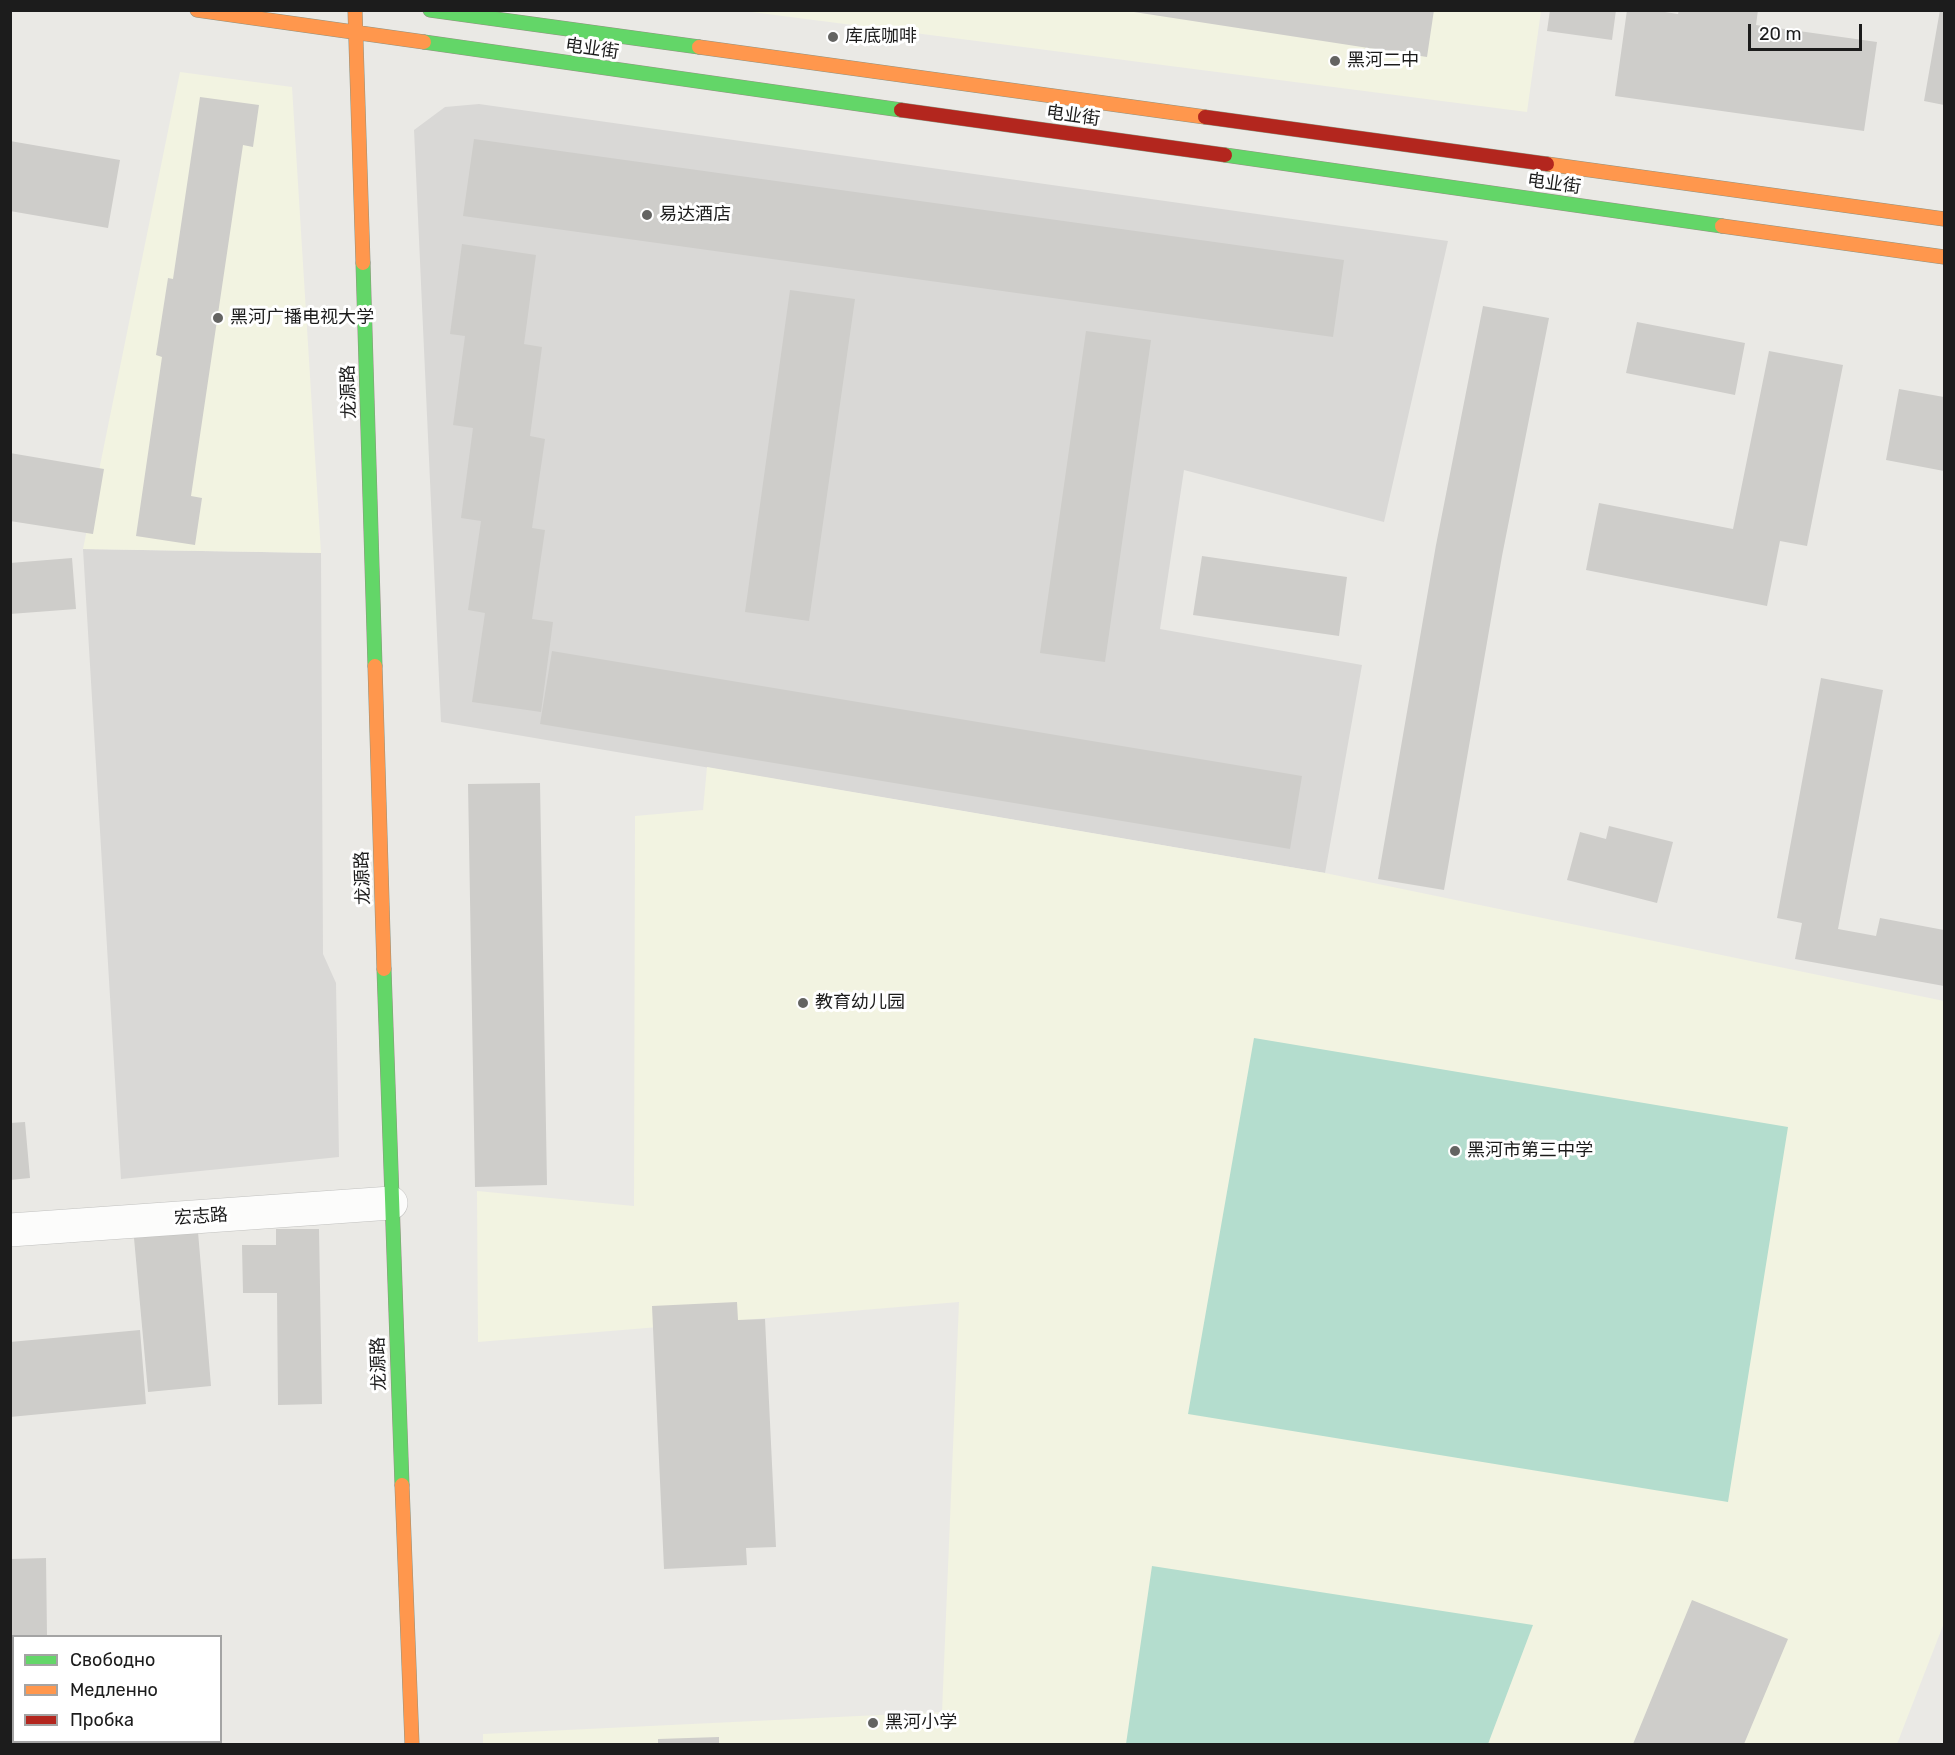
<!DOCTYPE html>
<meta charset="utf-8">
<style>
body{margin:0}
#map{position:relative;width:1955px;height:1755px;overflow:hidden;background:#eae9e5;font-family:Rubik,sans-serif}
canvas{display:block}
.frame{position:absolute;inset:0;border:12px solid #1c1c1c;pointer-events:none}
.legend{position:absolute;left:12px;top:1635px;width:210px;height:108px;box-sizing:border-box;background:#fff;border:2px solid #a4a4a4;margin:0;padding:8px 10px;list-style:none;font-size:18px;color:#1c1c1c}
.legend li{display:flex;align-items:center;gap:12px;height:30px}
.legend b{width:30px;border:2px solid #a4a4a4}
.scale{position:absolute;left:1748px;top:24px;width:114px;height:27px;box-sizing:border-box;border:3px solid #1c1c1c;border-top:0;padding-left:8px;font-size:18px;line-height:21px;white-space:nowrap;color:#1c1c1c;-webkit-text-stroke:4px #fff;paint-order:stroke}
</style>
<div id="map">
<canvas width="1955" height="1755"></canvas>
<div class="frame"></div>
<ul class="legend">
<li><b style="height:8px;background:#63d668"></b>Свободно</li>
<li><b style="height:8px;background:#ff974d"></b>Медленно</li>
<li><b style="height:8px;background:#b3261e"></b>Пробка</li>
</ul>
<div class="scale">20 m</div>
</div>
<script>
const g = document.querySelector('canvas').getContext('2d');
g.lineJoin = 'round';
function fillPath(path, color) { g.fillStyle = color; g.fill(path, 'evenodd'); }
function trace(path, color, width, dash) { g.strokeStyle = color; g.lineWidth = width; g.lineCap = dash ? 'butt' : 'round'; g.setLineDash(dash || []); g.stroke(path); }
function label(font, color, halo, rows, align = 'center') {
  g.font = font + ' Rubik,"Noto Sans SC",sans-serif'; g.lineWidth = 6; g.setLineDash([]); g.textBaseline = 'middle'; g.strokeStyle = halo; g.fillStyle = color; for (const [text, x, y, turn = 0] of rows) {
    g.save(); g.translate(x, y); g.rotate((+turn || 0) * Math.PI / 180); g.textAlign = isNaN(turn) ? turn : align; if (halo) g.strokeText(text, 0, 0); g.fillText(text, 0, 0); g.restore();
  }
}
const residential = new Path2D(`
 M 479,104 L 1448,241 L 1384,522 L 1184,470 L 1160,629 L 1362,665 L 1325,873 L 441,722 L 414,130 L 445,107 Z
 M 83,549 L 321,553 L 323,954 L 336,983 L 339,1157 L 121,1179 Z`);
const education = new Path2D(`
 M 744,11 L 1541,11 L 1527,112 Z
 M 180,72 L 292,87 L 321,553 L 83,549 Z
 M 707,767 L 1325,873 L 1944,1001 L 1944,1623 L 1897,1744 L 483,1744 L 483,1734 L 942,1712 L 959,1302 L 478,1342 L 477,1191 L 634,1206 L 635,816 L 703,810 Z`);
const pitch = new Path2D(`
 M 1254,1038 L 1788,1127 L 1728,1502 L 1188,1414 Z
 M 1152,1566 L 1533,1625 L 1488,1744 L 1126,1744 Z`);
const building = new Path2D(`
 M 1121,10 L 1434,10 L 1427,57 Z
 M 1550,10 L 1616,10 L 1612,40 L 1547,31 Z
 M 1627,10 L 1652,10 L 1678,14 L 1679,10 L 1758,10 L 1756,25 L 1877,42 L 1864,131 L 1615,96 Z
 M 1940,10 L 1944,10 L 1944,105 L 1924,101 Z
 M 200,97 L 259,105 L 253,147 L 243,145 L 191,496 L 202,498 L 195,545 L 136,536 L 162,357 L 156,355 L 168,278 L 173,279 Z
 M 474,139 L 1344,260 L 1333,337 L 463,216 Z
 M 10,141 L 120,160 L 108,228 L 10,211 Z
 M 462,244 L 536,255 L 524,344 L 542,347 L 530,436 L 545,439 L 532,528 L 545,530 L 532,619 L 553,622 L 541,712 L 472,702 L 485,613 L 468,610 L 481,521 L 461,518 L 473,428 L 453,425 L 465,336 L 450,334 Z
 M 790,290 L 855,299 L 809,621 L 745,612 Z
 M 1483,306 L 1549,318 L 1502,556 L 1444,890 L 1378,879 L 1436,545 Z
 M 1637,322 L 1745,343 L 1735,395 L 1626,373 Z
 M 1086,331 L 1151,340 L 1105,662 L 1040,653 Z
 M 1769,351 L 1843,365 L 1807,546 L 1780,541 L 1767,606 L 1586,570 L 1599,503 L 1733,529 Z
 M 1899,389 L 1944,397 L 1944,471 L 1886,460 Z
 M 10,453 L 104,469 L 93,534 L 10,521 Z
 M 1202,556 L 1347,577 L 1339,636 L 1193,615 Z
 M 72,558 L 76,609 L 10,614 L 10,563 Z
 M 552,651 L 1302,776 L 1290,849 L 540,724 Z
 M 1821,678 L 1883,690 L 1838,929 L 1876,936 L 1880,918 L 1944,930 L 1944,986 L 1795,959 L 1802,923 L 1777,918 Z
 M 540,783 L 547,1185 L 475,1187 L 468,784 Z
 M 1609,826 L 1673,842 L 1657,903 L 1567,880 L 1580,832 L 1606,839 Z
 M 25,1122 L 30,1178 L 10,1180 L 10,1123 Z
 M 276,1229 L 319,1229 L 322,1404 L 278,1405 L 277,1293 L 243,1293 L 242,1245 L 276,1245 Z
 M 198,1232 L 211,1386 L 148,1392 L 134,1238 Z
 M 737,1302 L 738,1320 L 765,1319 L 776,1547 L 746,1548 L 747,1565 L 664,1569 L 652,1306 Z
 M 140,1330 L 146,1404 L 10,1417 L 10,1342 Z
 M 46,1558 L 47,1636 L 14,1636 L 14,1742 L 57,1742 L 57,1744 L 10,1744 L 10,1559 Z
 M 1692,1600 L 1788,1639 L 1744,1744 L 1633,1744 Z
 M 719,1737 L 719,1744 L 658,1744 L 658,1739 Z`);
const street = new Path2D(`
 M 10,1230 L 391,1203`);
const fast = new Path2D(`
 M 430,10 L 699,47
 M 424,42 L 901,110
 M 1225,155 L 1722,226
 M 363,263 L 375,666
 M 384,969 L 402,1485`);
const slow = new Path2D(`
 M 197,10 L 424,42
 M 355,10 L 363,263
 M 699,47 L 1205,117
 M 1547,164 L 1944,219
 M 1722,226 L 1944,257
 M 375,666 L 384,969
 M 402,1485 L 412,1744`);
const jam = new Path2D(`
 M 901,110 L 1225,155
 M 1205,117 L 1547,164`);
const markers = [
 [833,37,6,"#646462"],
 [1335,61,6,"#646462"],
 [647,215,6,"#646462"],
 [218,318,6,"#646462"],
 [803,1003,6,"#646462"],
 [1455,1151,6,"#646462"],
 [873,1723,6,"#646462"]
];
const poiNames = [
 ["库底咖啡",845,37],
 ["黑河二中",1347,61],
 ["易达酒店",659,215],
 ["黑河广播电视大学",230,318],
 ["教育幼儿园",815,1003],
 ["黑河市第三中学",1467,1151],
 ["黑河小学",885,1723]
];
const streetNames = [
 ["电业街",592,49,8],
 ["电业街",1073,116,8],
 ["电业街",1554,184,8],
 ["龙源路",349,392,-92],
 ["龙源路",363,878,-92],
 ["宏志路",201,1217,-4],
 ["龙源路",379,1364,-92]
];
fillPath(residential, '#d9d8d6');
fillPath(education, '#f2f3e1');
fillPath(pitch, '#b4ddce');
fillPath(building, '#cecdca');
trace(street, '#c1c1bf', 34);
trace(fast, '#8f927f', 15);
trace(slow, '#8f927f', 15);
trace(jam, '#8f927f', 15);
trace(street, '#fcfcfb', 33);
trace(fast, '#63d668', 14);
trace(slow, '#ff974d', 14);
trace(jam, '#b3261e', 14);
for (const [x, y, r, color] of markers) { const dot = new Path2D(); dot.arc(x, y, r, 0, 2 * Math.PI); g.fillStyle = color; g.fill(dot); trace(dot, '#fff', 2); }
label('18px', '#1c1c1c', '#fff', poiNames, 'left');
label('18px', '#1c1c1c', '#fff', streetNames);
</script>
